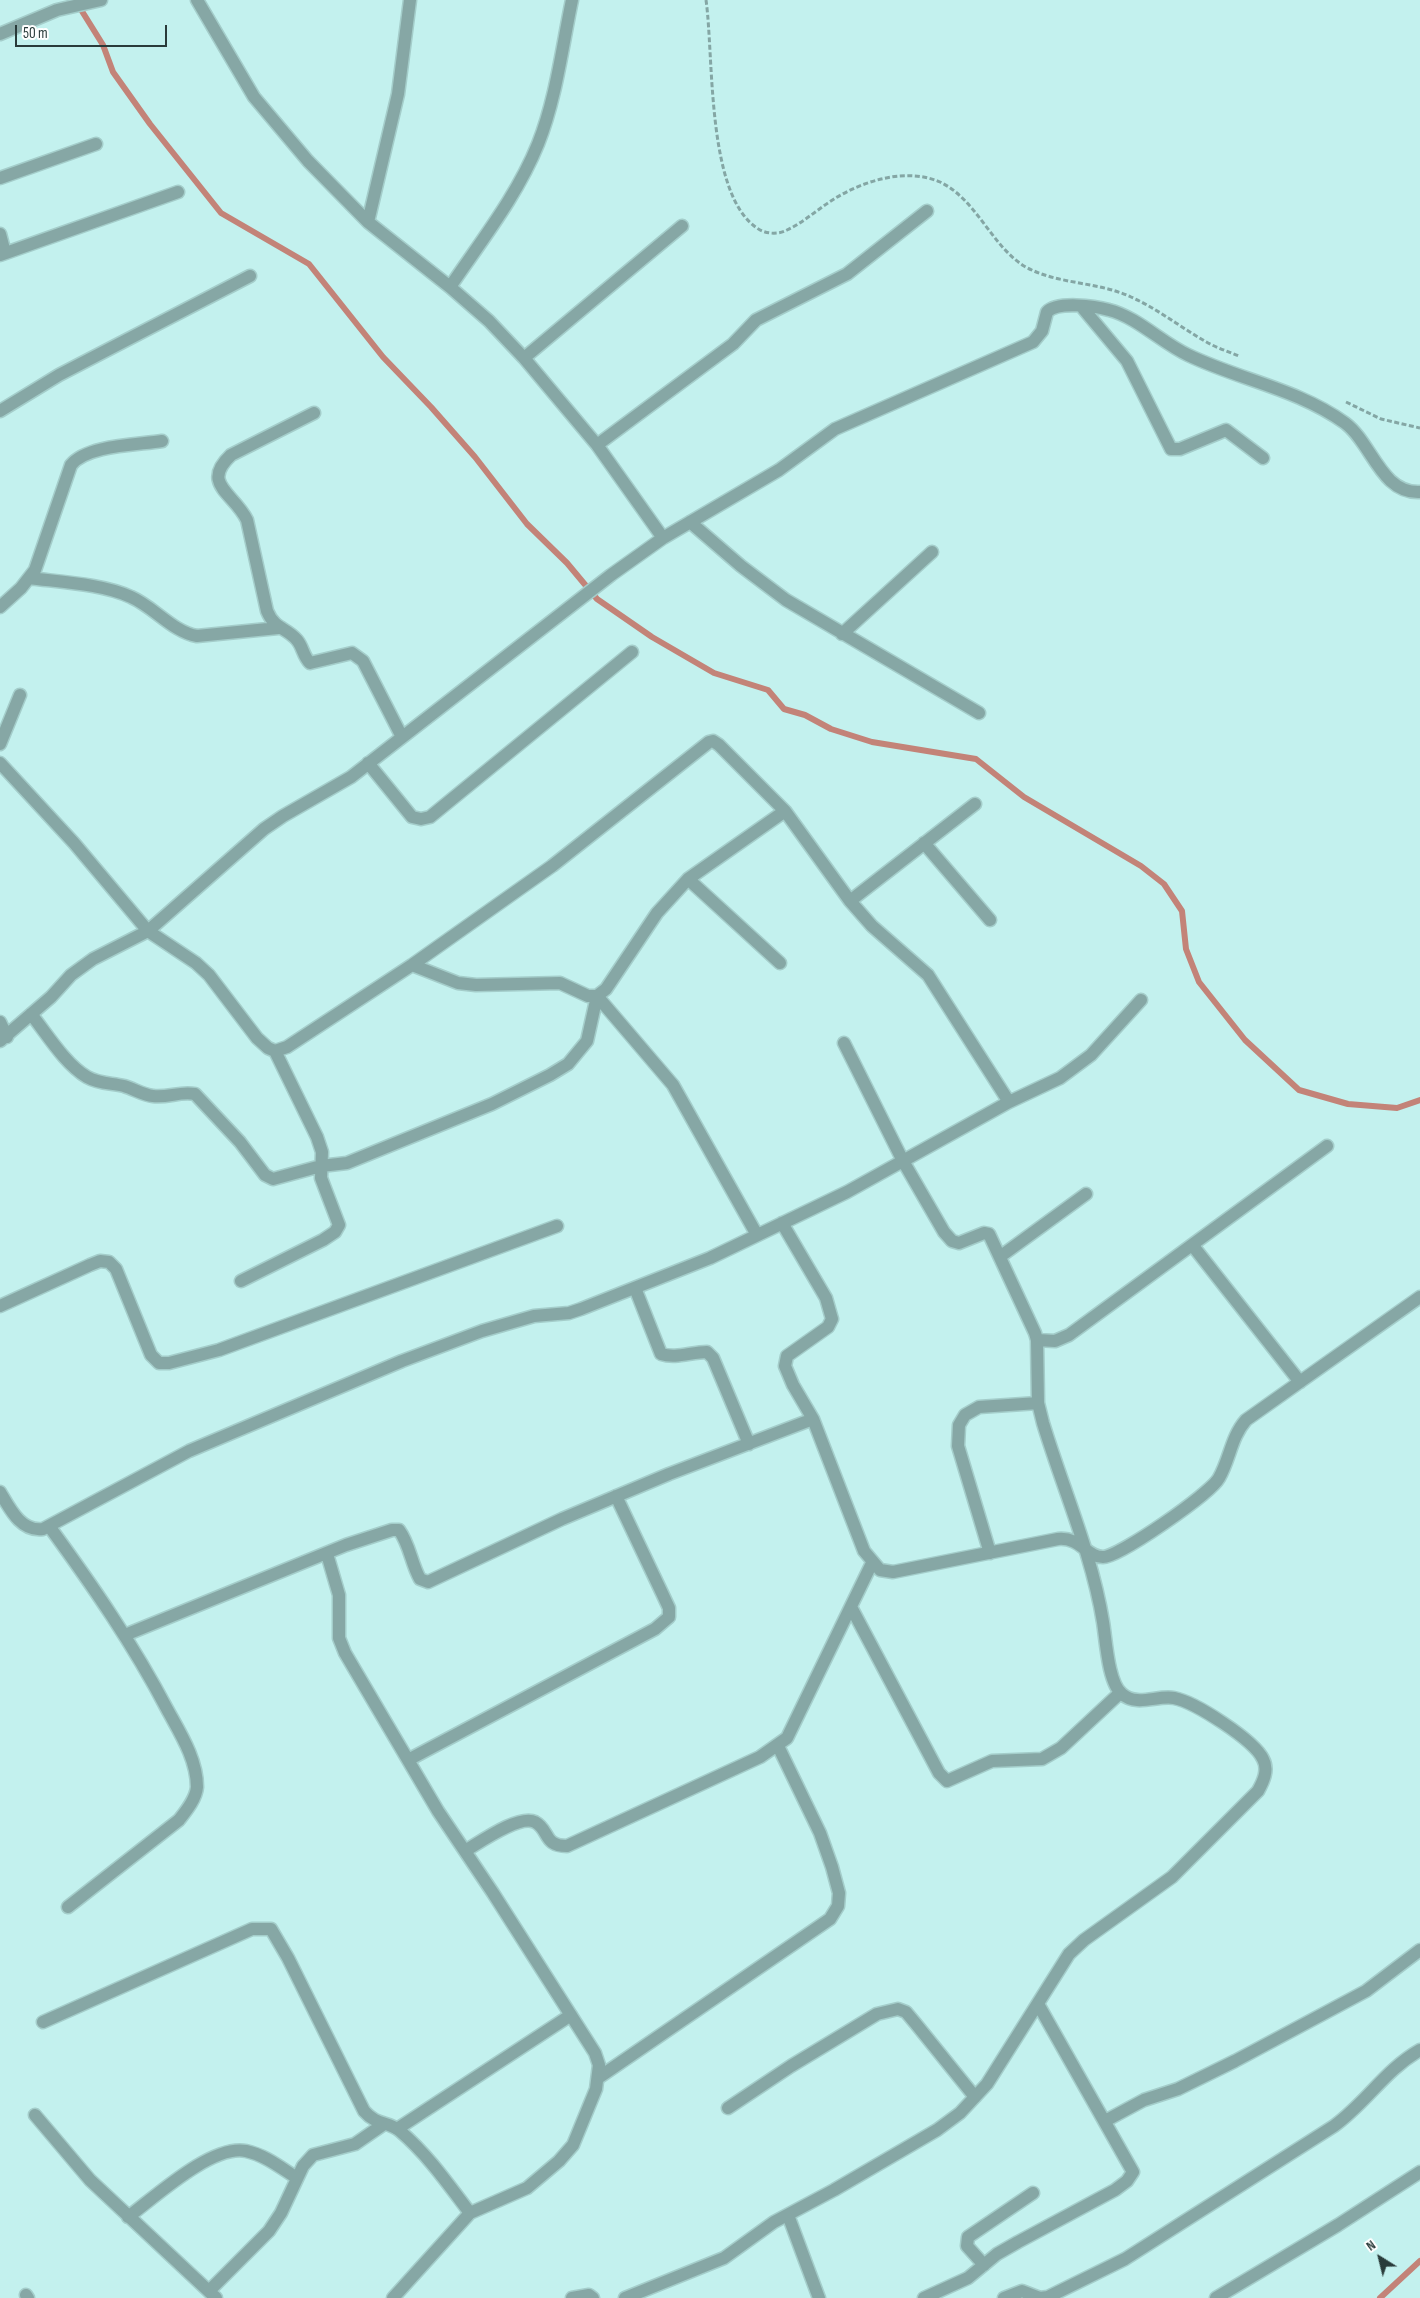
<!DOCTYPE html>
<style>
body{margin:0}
#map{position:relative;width:1420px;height:2298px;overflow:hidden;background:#c3f1ee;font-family:"Sofia Sans Condensed",sans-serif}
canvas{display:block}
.north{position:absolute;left:1355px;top:2233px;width:50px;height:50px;-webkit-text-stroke:4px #fff;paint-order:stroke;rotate:324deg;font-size:14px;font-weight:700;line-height:20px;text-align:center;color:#293b3a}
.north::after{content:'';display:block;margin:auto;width:18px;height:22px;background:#293b3a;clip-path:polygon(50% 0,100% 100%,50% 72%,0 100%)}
.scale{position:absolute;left:15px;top:25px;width:152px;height:22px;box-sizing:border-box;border:2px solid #293b3a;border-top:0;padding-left:6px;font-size:15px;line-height:18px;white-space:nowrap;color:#293b3a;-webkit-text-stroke:4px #fff;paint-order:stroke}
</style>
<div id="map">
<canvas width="1420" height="2298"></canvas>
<div class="north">N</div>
<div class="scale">50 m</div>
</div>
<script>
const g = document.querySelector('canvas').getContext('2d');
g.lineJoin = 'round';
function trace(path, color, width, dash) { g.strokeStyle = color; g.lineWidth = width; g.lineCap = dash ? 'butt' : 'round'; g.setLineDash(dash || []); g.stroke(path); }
const stream = new Path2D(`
 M 72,0 L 80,8 L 103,45 L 113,72 L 150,124 L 221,213 L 309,264 L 383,357 L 431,407 L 475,457 L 527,524 L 567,563 L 597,599 L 652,637 L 714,673 L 768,690 L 784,709 L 805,715 L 831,729 L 872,742 L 976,759 L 1024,797 L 1141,866 L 1164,884 L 1182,911 L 1186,949 L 1199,982 L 1245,1040 L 1299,1090 L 1348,1104 L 1397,1108 L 1420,1100
 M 1380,2298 L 1420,2261`);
const path = new Path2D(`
 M 706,0 C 714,56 706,194 757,228 C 765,234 778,235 787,230 C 804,222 818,209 834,199 C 863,181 906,167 940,182 C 976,199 991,245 1024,266 C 1057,285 1097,281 1131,297 C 1156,308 1179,326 1203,340 C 1214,347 1227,351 1239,356
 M 1346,402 L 1381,419 L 1420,428`);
const minor = new Path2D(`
 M 197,0 L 254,97 L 308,161 L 368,222 L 450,287 L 489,321 L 524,358 L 597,445 L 663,538
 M 0,34 L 57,10 L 101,0
 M 0,178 L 96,144
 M 368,222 L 398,94 L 410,0
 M 0,234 L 5,253
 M 0,255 L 178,192
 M 450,287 C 481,241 517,196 538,144 C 556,99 562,48 572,0
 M 1081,306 L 1127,361 L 1171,449 L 1180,449 L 1226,430 L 1263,458
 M 524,358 L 682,226
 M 0,411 L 59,375 L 250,276
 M 314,413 L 231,455 C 200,484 234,493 247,520 L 267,611 C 275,630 286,627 297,640 C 303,647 303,656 310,663 L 352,653 L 363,661 L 402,737
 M 597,445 L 733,344 L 756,320 L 847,274 L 927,211
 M 690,522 L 741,566 L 786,600 L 979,713
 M 29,578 C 60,582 103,584 131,597 C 154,607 173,632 197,636 L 278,628
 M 0,607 L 21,588 L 35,570 L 71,465 C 87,445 137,445 162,441
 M 842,634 L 932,552
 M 0,744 L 20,695
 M 0,763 L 74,843 L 148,931 L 196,963 L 209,975 L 257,1038 L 268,1048 L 275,1051 L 287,1047 L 412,965 L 552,866 L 709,742 L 713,741 L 719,745 L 785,811
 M 368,763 L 412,817 L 421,819 L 430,817 L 632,652
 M 924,843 L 990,920
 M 688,879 L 780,963
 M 850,901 L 975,804
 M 412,965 L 458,983 L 476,985 L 560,983 L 588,996 L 597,996 L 606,989 L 657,913 L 688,879 L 785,811 L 850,901 L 872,926 L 928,975 L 1009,1102
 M 597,996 L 673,1085 L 757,1235
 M 31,1014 C 47,1034 65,1064 87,1077 C 99,1084 112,1083 124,1086 C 134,1089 143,1095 153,1096 C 168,1098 180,1091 195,1094 L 240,1142 L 265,1175 L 273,1179 L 321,1166 L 347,1163 L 492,1104 L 550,1075 L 568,1064 L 587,1041 L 597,996
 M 0,1022 L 7,1037
 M 0,1041 L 51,997 L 71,975 L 93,959 L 148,931 L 264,829 L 283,816 L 351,777 L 611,575 L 663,538 L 779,470 L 835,429 L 1033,342 L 1042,331 L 1047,312 C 1057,301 1095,306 1109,310 C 1137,317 1162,343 1188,355 C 1240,380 1298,389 1345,423 C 1372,443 1381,494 1420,492
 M 782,1223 L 826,1298 L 832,1319 L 828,1327 L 787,1356 L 785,1366 L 793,1385 L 813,1419 L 864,1551 L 880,1570 L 893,1572 L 1058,1539 C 1081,1537 1086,1557 1103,1557 C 1119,1557 1210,1494 1219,1478 C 1230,1459 1231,1437 1246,1420 L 1420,1297
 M 1193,1246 L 1300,1382
 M 1001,1256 L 1086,1194
 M 241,1281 L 323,1240 L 335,1232 L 339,1225 L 321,1178 L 322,1152 L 317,1137 L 275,1051
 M 635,1288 L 661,1354 C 676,1359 691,1352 707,1352 L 713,1358 L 749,1444
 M 0,1306 L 90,1265 L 100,1261 L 109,1262 L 116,1269 L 151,1355 L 159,1363 L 169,1363 L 219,1350 L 557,1226
 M 1037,1340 L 1055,1341 L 1069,1335 L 1327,1146
 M 0,1492 C 10,1509 21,1532 43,1529 L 189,1451 L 402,1361 L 482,1331 L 534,1316 L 569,1313 L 581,1309 L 710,1258 L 847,1192 L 1009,1102 L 1060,1078 L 1091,1055 L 1141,1000
 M 49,1526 C 92,1585 133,1644 167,1709 C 180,1733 197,1759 197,1787 C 196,1799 186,1811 179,1820 L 68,1907
 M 990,1553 L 958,1446 L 959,1425 L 965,1415 L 979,1407 L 1038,1403
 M 327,1554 L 339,1595 L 339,1638 L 345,1653 L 438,1811 L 493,1893 L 595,2053 L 599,2065 L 596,2089 L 573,2145 L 559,2161 L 527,2188 L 470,2213 L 393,2298
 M 851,1607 L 939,1773 L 947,1781 L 992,1761 L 1042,1759 L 1061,1748 L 1120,1693
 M 125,1635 L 346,1545 L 392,1530 L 399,1530 C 410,1545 411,1563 420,1579 L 428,1582 L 562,1519 L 669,1474 L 813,1419
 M 408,1760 L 655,1629 L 669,1617 L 669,1608 L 662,1593 L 616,1496
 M 465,1851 C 479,1843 519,1814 535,1822 C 550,1830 543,1846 567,1846 L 760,1757 L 787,1738 L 872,1563
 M 43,2022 L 252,1929 L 271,1929 L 288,1958 L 364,2111 C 377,2126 388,2121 400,2131 C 428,2155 448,2184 470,2213
 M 598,2078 L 830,1919 L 838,1906 L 839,1893 L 832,1867 L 820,1833 L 778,1746
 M 728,2108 L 791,2066 L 877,2014 L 898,2009 L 906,2012 L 916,2024 L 975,2097
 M 35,2115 L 90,2180 L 216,2298
 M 1105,2121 L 1144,2100 L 1178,2089 L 1235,2061 L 1366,1991 L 1420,1950
 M 397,2129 L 571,2015
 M 788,2215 L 819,2298
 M 128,2217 C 155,2197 212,2144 246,2151 C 265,2155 281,2168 297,2178
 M 984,2265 L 967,2246 L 968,2237 L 1033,2193
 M 209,2291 L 269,2231 L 281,2213 L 303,2166 L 313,2155 L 355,2144 L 384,2124
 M 26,2295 L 28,2298
 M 572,2298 L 589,2295 L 593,2298
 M 625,2298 L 724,2258 L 774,2222 L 834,2190 L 937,2130 L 960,2113 L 987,2084 L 1069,1954 L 1084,1940 L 1172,1877 L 1258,1791 C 1263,1782 1269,1770 1263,1759 C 1254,1740 1195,1702 1174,1698 C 1157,1695 1137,1707 1122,1694 C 1108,1683 1106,1640 1103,1622 C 1092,1554 1063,1489 1043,1423 L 1038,1403 L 1037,1340 L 1035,1333 L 989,1234 L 984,1233 L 959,1243 L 952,1241 L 944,1232 L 903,1161 L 844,1043
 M 924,2298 L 968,2278 L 997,2254 L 1018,2242 L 1115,2190 L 1127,2181 L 1133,2172 L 1038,2004
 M 1004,2298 L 1022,2291 L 1040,2298 L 1048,2297 L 1125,2259 L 1334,2126 C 1367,2102 1385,2070 1420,2050
 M 1216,2298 L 1338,2225 L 1420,2172`);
trace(stream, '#c38378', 6);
trace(minor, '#a4cdca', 15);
trace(path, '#84a6a4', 3, [5, 2.5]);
trace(minor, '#86a7a5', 12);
</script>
